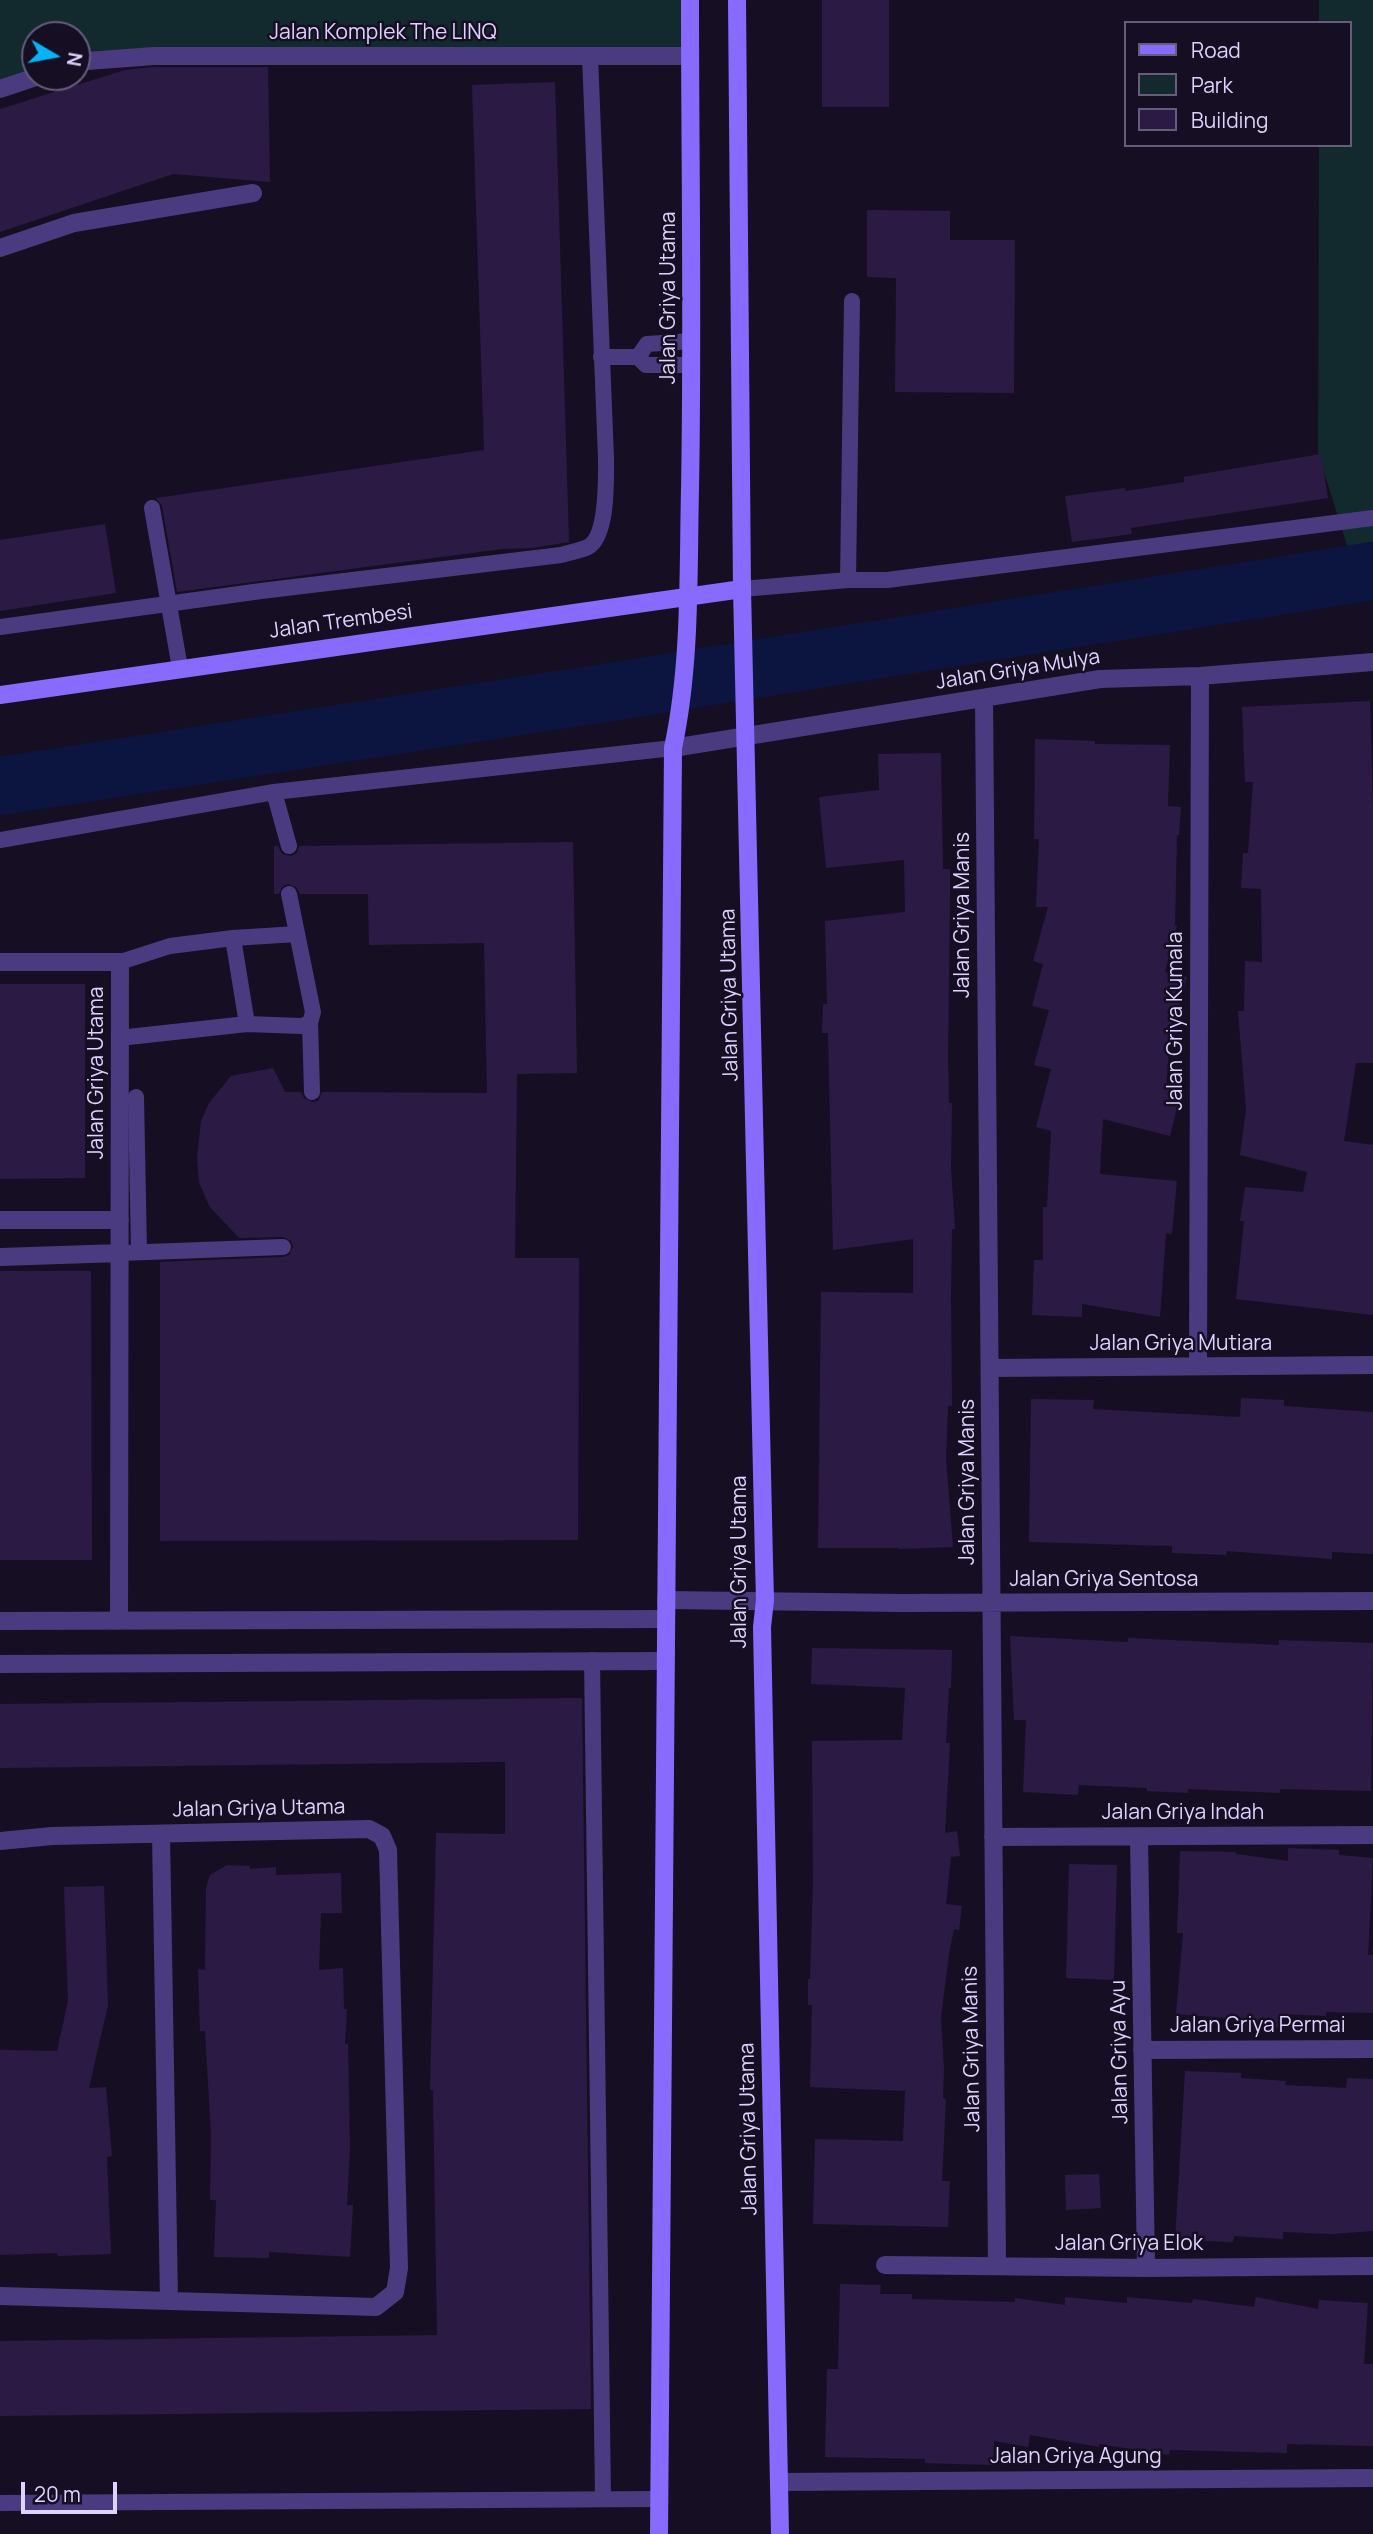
<!DOCTYPE html>
<style>
body{margin:0}
#map{position:relative;width:1373px;height:2534px;overflow:hidden;background:#160f23;font-family:Manrope,sans-serif}
canvas{display:block}
.legend{position:absolute;left:1124px;top:21px;width:228px;height:126px;box-sizing:border-box;background:#160f23;border:2px solid #665d7b;margin:0;padding:9px 12px;list-style:none;font-size:21px;color:#dfd2fe}
.legend li{display:flex;align-items:center;gap:14px;height:35px}
.legend b{width:35px;border:2px solid #665d7b}
.north{position:absolute;left:21px;top:21px;width:70px;height:70px;box-sizing:border-box;background:#160f23;border:2px solid #665d7b;border-radius:50%;rotate:100deg;font-size:19px;font-weight:700;line-height:28px;text-align:center;color:#dfd2fe}
.north::after{content:'';display:block;margin:auto;width:24px;height:32px;background:#05b4f7;clip-path:polygon(50% 0,100% 100%,50% 72%,0 100%)}
.scale{position:absolute;left:21px;top:2482px;width:96px;height:32px;box-sizing:border-box;border:4px solid #dfd2fe;border-top:0;padding-left:9px;font-size:21px;line-height:24px;white-space:nowrap;color:#dfd2fe;-webkit-text-stroke:5px #160f23;paint-order:stroke}
</style>
<div id="map">
<canvas width="1373" height="2534"></canvas>
<ul class="legend">
<li><b style="height:9px;background:#886bfc"></b>Road</li>
<li><b style="height:19px;background:#12292d"></b>Park</li>
<li><b style="height:19px;background:#2b1b44"></b>Building</li>
</ul>
<div class="north">N</div>
<div class="scale">20 m</div>
</div>
<script>
const g = document.querySelector('canvas').getContext('2d');
g.lineJoin = 'round';
function fillPath(path, color) { g.fillStyle = color; g.fill(path, 'evenodd'); }
function trace(path, color, width, dash) { g.strokeStyle = color; g.lineWidth = width; g.lineCap = dash ? 'butt' : 'round'; g.setLineDash(dash || []); g.stroke(path); }
function label(font, color, halo, rows, align = 'center') {
  g.font = font + ' Manrope,sans-serif'; g.lineWidth = 5; g.setLineDash([]); g.textBaseline = 'middle'; g.strokeStyle = halo; g.fillStyle = color; for (const [text, x, y, turn = 0] of rows) {
    g.save(); g.translate(x, y); g.rotate((+turn || 0) * Math.PI / 180); g.textAlign = isNaN(turn) ? turn : align; if (halo) g.strokeText(text, 0, 0); g.fillText(text, 0, 0); g.restore();
  }
}
const green = new Path2D(`
 M 0,0 L 690,0 L 690,56 L 77,64 L 77,35 L 35,35 L 35,77 L 0,89 Z
 M 1319,0 L 1373,0 L 1373,558 L 1352,561 L 1318,453 L 1319,145 L 1350,145 L 1350,23 L 1319,23 Z`);
const river = new Path2D(`
 M 0,786 L 604,693 L 1373,571`);
const building = new Path2D(`
 M 822,0 L 889,0 L 889,107 L 822,107 Z
 M 154,67 L 268,67 L 270,182 L 173,174 L 0,232 L 0,109 L 125,70 Z
 M 555,82 L 569,542 L 533,548 L 502,549 L 177,592 L 162,506 L 156,498 L 484,450 L 472,85 Z
 M 867,210 L 950,211 L 950,240 L 1015,240 L 1014,393 L 895,392 L 896,278 L 867,277 Z
 M 1321,454 L 1328,498 L 1131,528 L 1132,534 L 1072,542 L 1065,496 L 1125,488 L 1126,491 L 1184,482 L 1184,477 Z
 M 105,524 L 116,593 L 0,611 L 0,540 Z
 M 1370,701 L 1373,810 L 1373,1063 L 1356,1063 L 1344,1141 L 1373,1145 L 1373,1315 L 1236,1299 L 1244,1221 L 1240,1221 L 1245,1187 L 1303,1192 L 1307,1172 L 1240,1155 L 1246,1110 L 1238,1011 L 1244,1011 L 1245,961 L 1262,962 L 1261,889 L 1241,888 L 1243,853 L 1248,853 L 1253,782 L 1245,782 L 1242,707 Z
 M 1035,739 L 1095,741 L 1095,744 L 1170,745 L 1168,806 L 1181,807 L 1179,835 L 1177,835 L 1175,925 L 1177,926 L 1165,972 L 1187,977 L 1170,1039 L 1166,1088 L 1181,1092 L 1170,1136 L 1103,1119 L 1100,1174 L 1177,1181 L 1172,1234 L 1166,1233 L 1160,1317 L 1082,1304 L 1082,1317 L 1032,1315 L 1034,1260 L 1043,1260 L 1043,1207 L 1047,1207 L 1051,1131 L 1036,1127 L 1051,1069 L 1034,1065 L 1049,1010 L 1032,1006 L 1043,964 L 1033,961 L 1048,907 L 1036,907 L 1039,839 L 1034,839 Z
 M 941,753 L 943,869 L 950,869 L 950,896 L 948,1058 L 949,1103 L 952,1103 L 951,1168 L 955,1229 L 952,1229 L 951,1296 L 952,1406 L 948,1406 L 946,1458 L 953,1547 L 899,1549 L 899,1548 L 818,1548 L 821,1292 L 913,1293 L 913,1239 L 833,1250 L 828,1033 L 822,1033 L 823,1004 L 827,1004 L 825,921 L 905,912 L 904,860 L 826,868 L 819,797 L 879,790 L 878,754 Z
 M 573,842 L 577,1073 L 517,1074 L 515,1258 L 579,1258 L 578,1540 L 160,1541 L 160,1262 L 283,1257 L 289,1255 L 293,1247 L 291,1241 L 283,1237 L 239,1238 L 209,1206 L 199,1182 L 197,1157 L 201,1121 L 209,1103 L 231,1076 L 273,1068 L 285,1092 L 301,1092 L 304,1098 L 312,1102 L 318,1101 L 322,1092 L 487,1093 L 484,943 L 369,945 L 368,894 L 300,894 L 296,887 L 288,884 L 282,887 L 279,894 L 274,894 L 274,846 L 278,846 L 282,854 L 291,856 L 297,853 L 299,846 Z
 M 0,984 L 85,984 L 85,1178 L 0,1179 Z
 M 0,1271 L 91,1271 L 92,1560 L 0,1560 Z
 M 1241,1398 L 1284,1400 L 1284,1406 L 1373,1412 L 1373,1554 L 1332,1552 L 1332,1559 L 1227,1551 L 1226,1555 L 1172,1553 L 1172,1546 L 1029,1542 L 1031,1399 L 1094,1400 L 1093,1409 L 1240,1417 Z
 M 1010,1636 L 1128,1642 L 1128,1638 L 1279,1645 L 1279,1640 L 1373,1643 L 1371,1791 L 1280,1789 L 1280,1793 L 1188,1789 L 1188,1793 L 1147,1791 L 1147,1788 L 1079,1785 L 1078,1795 L 1023,1792 L 1026,1720 L 1014,1720 Z
 M 812,1648 L 952,1650 L 951,1688 L 949,1688 L 946,1743 L 950,1743 L 945,1833 L 957,1831 L 960,1856 L 951,1857 L 946,1904 L 962,1906 L 959,1930 L 954,1929 L 949,1954 L 941,2017 L 944,2070 L 943,2098 L 946,2099 L 942,2181 L 950,2181 L 948,2227 L 813,2224 L 815,2139 L 903,2141 L 905,2091 L 810,2087 L 812,2005 L 808,2005 L 808,1979 L 810,1979 L 813,1882 L 812,1741 L 902,1740 L 905,1688 L 811,1684 Z
 M 582,1698 L 591,2409 L 0,2416 L 0,2341 L 437,2335 L 433,2090 L 430,2090 L 436,1833 L 505,1834 L 505,1762 L 0,1768 L 0,1704 Z
 M 1288,1848 L 1339,1850 L 1339,1855 L 1373,1858 L 1368,1955 L 1373,1955 L 1373,2013 L 1326,2012 L 1326,2016 L 1283,2014 L 1282,2028 L 1238,2025 L 1238,2019 L 1176,2014 L 1183,1933 L 1177,1933 L 1180,1851 L 1236,1852 L 1236,1854 L 1288,1861 Z
 M 1069,1864 L 1117,1865 L 1114,1980 L 1066,1978 Z
 M 227,1865 L 250,1866 L 250,1869 L 276,1867 L 276,1875 L 341,1873 L 342,1913 L 321,1913 L 319,1970 L 343,1968 L 344,2009 L 347,2009 L 345,2044 L 348,2044 L 350,2149 L 347,2205 L 353,2205 L 350,2257 L 269,2252 L 269,2258 L 214,2257 L 216,2200 L 210,2200 L 211,2134 L 205,2031 L 200,2031 L 198,1969 L 205,1970 L 206,1888 L 210,1875 Z
 M 104,1886 L 108,2005 L 89,2088 L 106,2087 L 112,2156 L 107,2157 L 111,2254 L 58,2256 L 57,2253 L 0,2255 L 0,2050 L 57,2051 L 68,2001 L 64,1887 Z
 M 1185,2071 L 1241,2073 L 1241,2078 L 1286,2081 L 1285,2085 L 1346,2088 L 1347,2078 L 1373,2079 L 1373,2231 L 1330,2234 L 1283,2232 L 1283,2239 L 1234,2236 L 1233,2242 L 1175,2240 Z
 M 1099,2174 L 1101,2208 L 1066,2210 L 1065,2175 Z
 M 840,2284 L 881,2285 L 880,2294 L 912,2294 L 912,2299 L 1015,2302 L 1015,2298 L 1065,2305 L 1065,2297 L 1127,2303 L 1127,2297 L 1192,2303 L 1193,2299 L 1254,2307 L 1256,2297 L 1318,2309 L 1319,2300 L 1368,2303 L 1364,2364 L 1373,2364 L 1373,2446 L 1287,2444 L 1287,2453 L 1170,2450 L 1169,2455 L 1099,2444 L 1099,2447 L 1030,2435 L 1028,2447 L 994,2441 L 993,2465 L 925,2463 L 925,2459 L 825,2457 L 827,2369 L 838,2369 Z`);
const lane = new Path2D(`
 M 601,357 L 638,357 L 646,365 L 692,365
 M 638,357 L 647,344 L 692,341
 M 152,508 L 180,668
 M 848,580 L 852,301
 M 742,589 L 848,580 L 887,580 L 1373,518
 M 0,627 L 261,591 L 561,555 C 570,552 580,551 588,547 C 608,536 606,479 606,458 L 590,56
 M 274,792 L 289,846
 M 0,840 L 274,792 L 673,748
 M 233,938 L 247,1024
 M 120,962 L 170,946 L 233,938 L 297,934
 M 310,1023 L 312,1092
 M 119,1038 L 247,1024 L 301,1026 L 310,1023 L 313,1012 L 289,894
 M 136,1097 L 139,1252
 M 120,1253 L 283,1247
 M 592,1660 L 603,2498
 M 0,2503 L 659,2499`);
const street = new Path2D(`
 M 77,64 L 87,61 L 154,56 L 690,56
 M 0,89 L 36,77
 M 0,248 L 74,223 L 253,193
 M 984,698 L 997,2266
 M 673,748 L 1100,679 L 1200,676 L 1373,662
 M 0,962 L 120,962 L 119,1621
 M 0,1220 L 120,1220
 M 0,1257 L 120,1253
 M 1198,1366 L 1200,676
 M 990,1368 L 1373,1365
 M 666,1600 L 902,1603 L 1373,1601
 M 0,1621 L 666,1619
 M 0,1664 L 664,1661
 M 161,1834 L 169,2301
 M 1139,1836 L 1146,2268
 M 993,1837 L 1373,1835
 M 0,1841 L 52,1836 L 369,1829 L 382,1836 L 388,1850 L 399,2268 L 395,2292 L 376,2307 L 0,2296
 M 1142,2050 L 1373,2049
 M 885,2265 L 1146,2268 L 1373,2266
 M 779,2482 L 1373,2478`);
const secondary = new Path2D(`
 M 737,0 L 742,589 L 764,1561 L 765,1600 L 762,1627 L 780,2534
 M 0,695 L 742,589
 M 659,2534 L 673,748 C 691,664 688,575 690,489 C 693,326 690,163 690,0`);
const streetNames = [
 ["Jalan Komplek The LINQ",383,33],
 ["Jalan Griya Utama",669,298,-90],
 ["Jalan Trembesi",341,622,-8],
 ["Jalan Griya Mulya",1018,670,-9],
 ["Jalan Griya Manis",963,915,-90],
 ["Jalan Griya Utama",730,995,-91],
 ["Jalan Griya Kumala",1176,1021,-90],
 ["Jalan Griya Utama",97,1073,-90],
 ["Jalan Griya Mutiara",1181,1344],
 ["Jalan Griya Manis",968,1482,-90],
 ["Jalan Griya Utama",740,1562,-90],
 ["Jalan Griya Sentosa",1104,1580],
 ["Jalan Griya Utama",259,1809,-1],
 ["Jalan Griya Indah",1183,1813],
 ["Jalan Griya Permai",1258,2026],
 ["Jalan Griya Manis",972,2049,-91],
 ["Jalan Griya Ayu",1120,2052,-91],
 ["Jalan Griya Utama",749,2129,-91],
 ["Jalan Griya Elok",1129,2244],
 ["Jalan Griya Agung",1076,2457]
];
fillPath(green, '#12292d');
trace(river, '#0b1540', 58);
fillPath(building, '#2b1b44');
trace(lane, '#4a3b81', 16);
trace(street, '#4a3b81', 18);
trace(secondary, '#886bfc', 18);
label('21px', '#dfd2fe', '#160f23', streetNames);
</script>
